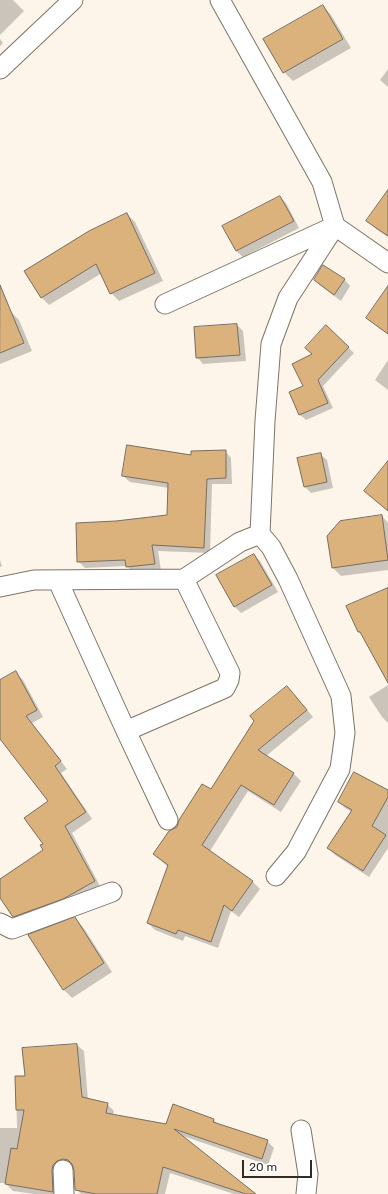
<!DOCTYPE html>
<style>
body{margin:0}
#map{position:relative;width:388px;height:1194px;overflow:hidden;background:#fdf5e9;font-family:Rubik,sans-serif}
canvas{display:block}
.scale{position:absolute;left:242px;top:1160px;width:70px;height:18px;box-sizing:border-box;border:2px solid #302c27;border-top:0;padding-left:5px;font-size:12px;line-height:14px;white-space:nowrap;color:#302c27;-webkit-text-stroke:3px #fff;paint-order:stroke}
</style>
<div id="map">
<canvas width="388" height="1194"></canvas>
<div class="scale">20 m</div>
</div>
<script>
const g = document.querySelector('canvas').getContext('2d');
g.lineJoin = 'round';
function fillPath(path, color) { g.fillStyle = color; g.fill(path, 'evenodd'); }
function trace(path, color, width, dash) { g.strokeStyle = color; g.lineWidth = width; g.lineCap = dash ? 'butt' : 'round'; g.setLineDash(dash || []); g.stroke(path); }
const shadow = new Path2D(`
 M 0,0 L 13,0 L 24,11 L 0,35 Z
 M 323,6 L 331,15 L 351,48 L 293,81 L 284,72 Z
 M 0,39 L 3,43 L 0,46 Z
 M 388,69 L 388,87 L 380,80 Z
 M 388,191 L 388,237 L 376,229 L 368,220 Z
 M 280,197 L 286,203 L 299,228 L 243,257 L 236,251 L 224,226 Z
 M 127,214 L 135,222 L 163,281 L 119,301 L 111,293 L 102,273 L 49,305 L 41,297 Z
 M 344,279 L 350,286 L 341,301 L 321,286 L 315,280 Z
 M 388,295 L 388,334 L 367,318 Z
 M 11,312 L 19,320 L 32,351 L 0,364 L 0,317 Z
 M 237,325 L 243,331 L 246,361 L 203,364 L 197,357 Z
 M 326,327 L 354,353 L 323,386 L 333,408 L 306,420 L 300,415 L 290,393 L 304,387 L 314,355 Z
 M 388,360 L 388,390 L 375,380 Z
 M 225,451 L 231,458 L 232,484 L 212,484 L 210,553 L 158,551 L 161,570 L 134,573 L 127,566 L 85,568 L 78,561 L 116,522 L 168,516 L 169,488 L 130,482 L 123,476 L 192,456 Z
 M 320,454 L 327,460 L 333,488 L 311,493 L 305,487 Z
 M 382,516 L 388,523 L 388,570 L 341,576 L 332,567 Z
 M 254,555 L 260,561 L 278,592 L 241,613 L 235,607 L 217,576 Z
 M 0,560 L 2,566 L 0,567 Z
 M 16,673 L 23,680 L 43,717 L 32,723 L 67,769 L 61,773 L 92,819 L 72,833 L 101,888 L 21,923 L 14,916 L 0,897 L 0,880 L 44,851 L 49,801 L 0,737 L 0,681 Z
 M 388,685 L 388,723 L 382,717 L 369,697 Z
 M 294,694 L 313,717 L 266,756 L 294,774 L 301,781 L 281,812 L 248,791 L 210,851 L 253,882 L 260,889 L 239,917 L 231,911 L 218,948 L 185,936 L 183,941 L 155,930 L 148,923 L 168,867 L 154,854 L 212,791 Z
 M 388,792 L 388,848 L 369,877 L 335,855 L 328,848 L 352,812 L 345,808 L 339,802 Z
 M 75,919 L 83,927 L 112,972 L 72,998 L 63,989 Z
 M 77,1045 L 84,1051 L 88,1100 L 107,1104 L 114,1111 L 113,1115 L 166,1125 L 214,1120 L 218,1125 L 267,1141 L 274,1148 L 268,1165 L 180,1135 L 254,1194 L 234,1194 L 170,1173 L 165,1194 L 81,1194 L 76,1189 L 74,1166 L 70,1165 L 59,1194 L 34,1194 L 13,1191 L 5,1183 L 0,1183 L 0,1128 L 17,1128 L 16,1077 L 26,1077 Z`);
const building = new Path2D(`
 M 323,5 L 343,39 L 283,73 L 263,39 Z
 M 388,190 L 388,236 L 366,221 Z
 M 280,196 L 294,221 L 236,251 L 222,226 Z
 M 127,213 L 155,273 L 110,294 L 96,264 L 41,298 L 24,271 L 89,231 Z
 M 323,265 L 345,279 L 334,295 L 314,280 Z
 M 0,285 L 24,343 L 0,353 Z
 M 388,286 L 388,334 L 366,318 Z
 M 237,324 L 240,355 L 196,358 L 194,327 Z
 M 326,325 L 349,347 L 318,380 L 328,403 L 299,415 L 289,392 L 303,386 L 292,364 L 312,354 L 305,348 Z
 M 127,445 L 191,455 L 191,451 L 226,450 L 226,478 L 207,479 L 204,548 L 152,545 L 155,564 L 126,567 L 125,560 L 77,562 L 76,523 L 116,521 L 167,515 L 168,483 L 122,476 Z
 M 321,453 L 327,482 L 304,487 L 297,458 Z
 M 388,461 L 388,511 L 364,491 Z
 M 382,515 L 388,560 L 332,568 L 327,536 L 340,521 Z
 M 254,554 L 272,585 L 234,607 L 216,575 Z
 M 388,588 L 388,683 L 360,632 L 358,632 L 346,606 Z
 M 16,671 L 37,710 L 26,716 L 61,761 L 55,766 L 86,812 L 65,826 L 95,881 L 63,899 L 13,917 L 0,898 L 0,879 L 43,850 L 40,845 L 43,844 L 24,818 L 48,801 L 0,739 L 0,680 Z
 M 287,686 L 307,710 L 258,750 L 294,773 L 274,805 L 241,785 L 202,845 L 253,881 L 232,911 L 224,905 L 211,942 L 178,930 L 176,934 L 147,923 L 168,865 L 153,854 L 169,831 L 177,827 L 179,820 L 202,784 L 211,789 L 254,721 L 250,716 Z
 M 354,772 L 388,790 L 388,797 L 372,826 L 386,835 L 363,871 L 327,848 L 352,810 L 338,802 Z
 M 75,917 L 104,963 L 63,990 L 28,935 Z
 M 77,1044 L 82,1097 L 108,1103 L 106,1113 L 166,1124 L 173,1104 L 214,1119 L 213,1122 L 268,1140 L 262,1159 L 174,1129 L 256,1194 L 246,1194 L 163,1167 L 157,1194 L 96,1194 L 75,1190 L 74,1170 L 72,1164 L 68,1160 L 63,1159 L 57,1161 L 53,1165 L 52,1170 L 53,1192 L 5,1184 L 11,1148 L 17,1149 L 24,1110 L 16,1110 L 15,1076 L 25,1076 L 22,1048 Z`);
const street = new Path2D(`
 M 220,0 L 322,182 L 335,226 L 388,263
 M 0,69 L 73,0
 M 165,304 L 335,226
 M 260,534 L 271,547 L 288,579 L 341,696 L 345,733 L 340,769 L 296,852 L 276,876
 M 58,581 L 126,731 L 168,820
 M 0,587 L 34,580 L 184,579 L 240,542 L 260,534 L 265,421 L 271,344 L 288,298 L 335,226
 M 126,731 L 225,688 L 229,680 L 230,673 L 184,579
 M 0,923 L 12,929 L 112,892
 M 301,1130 L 308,1174 L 306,1194
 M 63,1170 L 64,1194`);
fillPath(shadow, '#0003');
fillPath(building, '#dbb27c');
trace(building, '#776d61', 1);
trace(street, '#7e7468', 21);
trace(street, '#fff', 19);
</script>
